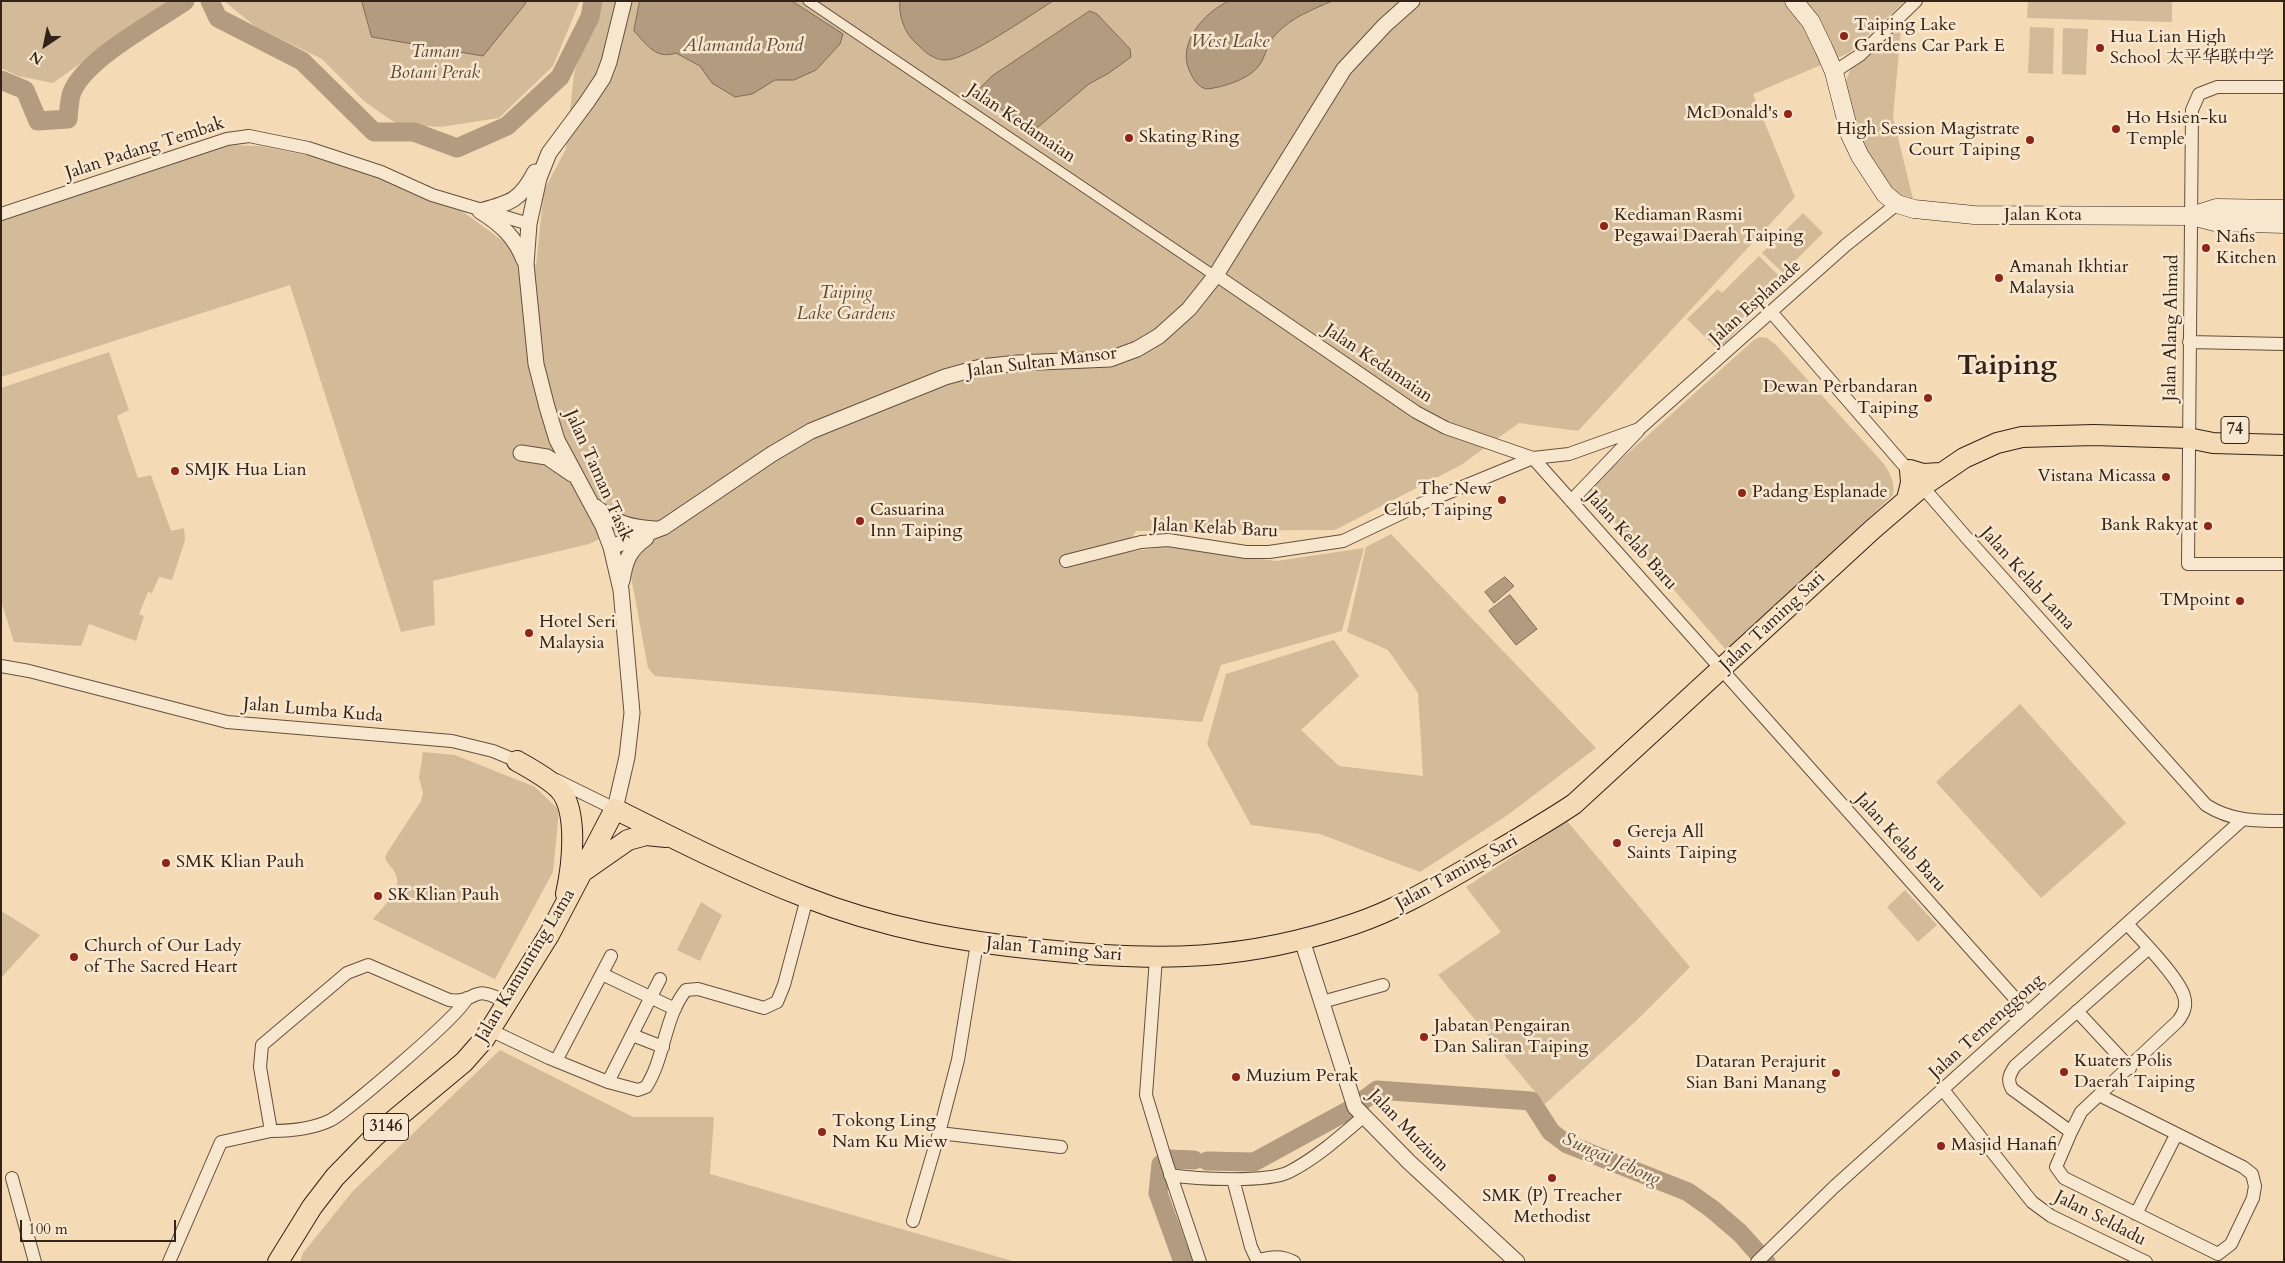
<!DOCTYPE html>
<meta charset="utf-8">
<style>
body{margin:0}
#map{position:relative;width:2285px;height:1263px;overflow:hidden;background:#f4dab5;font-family:Cardo,serif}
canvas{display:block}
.frame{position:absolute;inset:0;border:2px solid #332217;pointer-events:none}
.north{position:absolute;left:20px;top:20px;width:50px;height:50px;-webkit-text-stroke:4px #f8e7cf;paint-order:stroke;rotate:214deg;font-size:14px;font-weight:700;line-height:20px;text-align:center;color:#332217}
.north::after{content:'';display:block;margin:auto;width:18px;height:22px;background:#332217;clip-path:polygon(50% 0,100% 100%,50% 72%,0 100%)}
.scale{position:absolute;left:20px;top:1220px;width:156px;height:22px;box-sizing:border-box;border:2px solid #332217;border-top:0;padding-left:6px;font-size:15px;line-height:18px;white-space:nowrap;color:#332217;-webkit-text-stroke:4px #f8e7cf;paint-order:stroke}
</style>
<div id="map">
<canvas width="2285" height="1263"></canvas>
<div class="frame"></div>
<div class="north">N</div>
<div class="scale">100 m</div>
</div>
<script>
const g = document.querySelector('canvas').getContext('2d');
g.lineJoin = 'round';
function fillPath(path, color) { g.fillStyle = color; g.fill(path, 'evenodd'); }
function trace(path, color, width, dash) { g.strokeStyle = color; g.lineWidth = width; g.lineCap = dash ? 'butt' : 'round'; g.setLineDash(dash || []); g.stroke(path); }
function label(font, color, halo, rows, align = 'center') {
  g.font = font + ' Cardo,"Noto Serif SC",serif'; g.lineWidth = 5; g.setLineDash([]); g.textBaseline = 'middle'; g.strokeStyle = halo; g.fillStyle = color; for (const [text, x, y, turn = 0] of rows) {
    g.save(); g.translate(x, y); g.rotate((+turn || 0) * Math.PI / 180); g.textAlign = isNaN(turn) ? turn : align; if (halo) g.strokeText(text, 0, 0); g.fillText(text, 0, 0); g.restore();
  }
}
const green = new Path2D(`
 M 1,1 L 168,1 L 53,83 L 18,76 L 1,68 Z
 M 224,1 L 580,1 L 553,66 L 499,118 L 440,127 L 397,124 L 365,102 L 322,59 L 256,27 Z
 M 597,1 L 1905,1 L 1849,53 L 1753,94 L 1795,197 L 1578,431 L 1519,423 L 1461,465 L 1335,530 L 1136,531 L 1122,553 L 1167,546 L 1276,561 L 1364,548 L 1342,631 L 1221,665 L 1202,722 L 655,676 L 648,668 L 622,528 L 589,544 L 433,581 L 435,625 L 401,632 L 290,285 L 1,377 L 1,219 L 227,145 L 260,146 L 311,156 L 376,177 L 462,211 L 536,265 L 544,190 L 566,149 L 574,74 Z
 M 2028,1 L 2172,1 L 2172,22 L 2027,18 Z
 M 1902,18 L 1893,117 L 1914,203 L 1900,196 L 1882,179 L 1865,153 L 1844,100 L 1846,81 L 1852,65 Z
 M 2030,27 L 2054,28 L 2053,74 L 2028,73 Z
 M 2063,28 L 2088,29 L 2086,75 L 2062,74 Z
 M 1803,213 L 1823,233 L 1783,273 L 1762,253 Z
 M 1759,256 L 1779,276 L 1742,313 L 1748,319 L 1718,350 L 1687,319 L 1718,289 L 1722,293 Z
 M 1760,337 L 1767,338 L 1776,345 L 1884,464 C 1891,475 1895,483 1893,495 L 1727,651 L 1587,490 L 1755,339 Z
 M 109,352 L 129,410 L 117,416 L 138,478 L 151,475 L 171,531 L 184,528 L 185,540 L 172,580 L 159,577 L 152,593 L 148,592 L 139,614 L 144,616 L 136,641 L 89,624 L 81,646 L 14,642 L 1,601 L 1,388 Z
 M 1391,534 L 1596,748 L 1509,814 L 1420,872 L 1320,834 L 1251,825 L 1207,744 L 1226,674 L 1334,640 L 1359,676 L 1301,730 L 1339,766 L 1423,776 L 1418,693 L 1388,650 L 1347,632 L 1366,547 Z
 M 2020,704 L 2126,823 L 2041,898 L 1936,782 Z
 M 423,752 L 455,755 L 535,787 L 559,810 L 553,872 L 495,979 L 373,919 C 381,909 403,889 396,875 C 394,869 388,865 385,858 L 387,853 L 421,801 L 423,793 L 419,778 Z
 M 1567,821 L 1690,967 L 1637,1020 L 1545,1104 L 1438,975 L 1501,932 L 1466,887 Z
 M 1905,890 L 1937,925 L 1918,942 L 1887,907 Z
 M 701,902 L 722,915 L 700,961 L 677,950 Z
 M 1,911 L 40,935 L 1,978 Z
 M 500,1050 L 633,1117 L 714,1117 L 710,1174 L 1016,1262 L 300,1262 L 303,1253 L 353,1191 Z`);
const water = new Path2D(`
 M 362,1 L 525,1 L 526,3 L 483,56 L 372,37 Z
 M 640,1 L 792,1 L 843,34 L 840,44 L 816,70 L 794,80 L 775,80 L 752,94 L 735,97 L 712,83 L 700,66 L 676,53 C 656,60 646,44 634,31 Z
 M 900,1 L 1053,1 C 1032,14 965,61 945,60 C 933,60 924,51 916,43 C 905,34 898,15 900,1 Z
 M 1229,1 L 1332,1 C 1312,10 1292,17 1276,34 C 1267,43 1266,57 1258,67 C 1247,80 1221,88 1206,89 C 1197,86 1194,80 1190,72 C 1176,44 1204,12 1229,1 Z
 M 1090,11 L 1097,14 L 1130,49 L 1131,57 L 1109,73 L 1089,84 L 1038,127 L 1027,127 L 991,102 L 981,98 L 976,92 L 992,76 Z
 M 1505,577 L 1514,586 L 1494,603 L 1485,592 Z
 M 1510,595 L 1537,629 L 1516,645 L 1489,611 Z`);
const river = new Path2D(`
 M 210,1 L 218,18 L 302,61 L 374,132 L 414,132 L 457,148 L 507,126 L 560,77 L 590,17 L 593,1
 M 1,80 L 25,90 L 38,121 L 68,119 C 69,111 69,100 72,92 C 86,58 154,23 185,1
 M 1361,1102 L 1377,1090 L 1531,1101 L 1551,1132 L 1567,1144 L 1688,1192 L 1712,1209 L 1740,1233 L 1766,1262
 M 1168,1159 L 1194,1160
 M 1207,1161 L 1254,1162 L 1351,1109
 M 1161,1164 L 1158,1193 L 1183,1262`);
const pedestrian = new Path2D(`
 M 808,1 L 1215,276`);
const minor = new Path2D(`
 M 1834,72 L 1860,55 L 1916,1
 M 2284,87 L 2217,87 L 2199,94 L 2192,110 L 2188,564 L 2284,564
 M 1,214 L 227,139 L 249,136 L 308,148 L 381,172 L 432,195 L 529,224
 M 1216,275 L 1416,412 L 1446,428 L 1533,458
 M 1772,313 L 1966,537 L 2206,805 C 2231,821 2255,821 2284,821
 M 2189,342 L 2284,344
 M 1533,458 L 2028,1013
 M 1571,501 L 1638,431
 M 1066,561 L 1141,542 L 1168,540 L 1246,552 L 1269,552 L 1343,541 L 1423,503 L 1533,458 L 1569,454 L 1639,429 L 1846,245 L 1897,204
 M 1,666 L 29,671 L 227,722 L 452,741 L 493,751 L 522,763
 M 556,780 L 615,809
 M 2127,924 C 2141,939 2179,978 2184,996 C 2187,1006 2184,1013 2178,1021 L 2099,1095 L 2243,1167 L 2252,1174 L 2255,1186 L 2253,1198 L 2231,1244 L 2218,1254 L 2064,1178 L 2056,1167 L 2071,1132 L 2012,1089 C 2007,1080 2009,1075 2015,1066 L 2149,948
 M 1156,958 L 1146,1095 L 1166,1161 L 1200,1262
 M 602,974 L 675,1009
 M 1322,1002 L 1383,985
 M 2077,1011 L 2130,1068
 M 490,1030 L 549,1058 L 608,1082 L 638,1090 L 646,1087 C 665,1058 664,1017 686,990 L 698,989 L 764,1008 L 777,1002 L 784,985 L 807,898
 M 632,1035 L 663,1047
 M 556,1061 L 611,956
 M 608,1082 L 660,979
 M 1944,1091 L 2032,1202 L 2051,1216 L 2146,1262
 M 271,1131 C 292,1131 313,1129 331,1120 C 348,1110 465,1011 467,998
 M 2071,1132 L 2081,1112 L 2099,1095
 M 939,1133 L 1061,1147
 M 1170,1175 C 1195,1179 1267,1183 1289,1172 C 1316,1158 1340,1137 1363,1117
 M 12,1178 L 35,1262
 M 1233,1179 L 1251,1247 L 1258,1262
 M 2136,1214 L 2176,1135
 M 913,1221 L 939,1133 L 958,1060 L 977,943
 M 1258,1260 C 1271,1257 1281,1255 1294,1262
 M 169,1262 L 221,1142 L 271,1131 L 260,1067 L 262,1045 L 347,973 L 368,965 L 449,1000 C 479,1004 470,981 507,1003
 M 1757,1262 L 1834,1187 L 2242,820`);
const tertiary = new Path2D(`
 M 480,211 C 510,203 520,201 535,172
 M 480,211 C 501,224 515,237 524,260
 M 521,453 L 547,457 L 572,474
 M 596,507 C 614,523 631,528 655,529
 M 611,547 L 664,527 L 772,454 L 811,431 L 945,377 L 981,367 L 1018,363 L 1110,359 L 1137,349 L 1159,336 L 1189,309 L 1216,275 L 1344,69 L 1385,25 L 1412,1
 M 622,581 C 625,561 629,550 646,538
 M 615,809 L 627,757 L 632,713 L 621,590 L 611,547 L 603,526 L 557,440 L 547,407 L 536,364 L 526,264 L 529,224 L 539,178 L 549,153 L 587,102 L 603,78 L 609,62 L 624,1
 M 1302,940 L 1355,1107 L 1409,1162 L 1517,1262`);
const secondary = new Path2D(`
 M 1794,1 L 1811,22 L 1824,49 L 1834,72 L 1850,135 L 1860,156 L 1885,194 L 1897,204 L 1914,209 L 1974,215 L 2191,216 L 2215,222 L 2284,224
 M 2191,216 L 2216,208 L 2284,209`);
const primary = new Path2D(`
 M 1907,499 L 1911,483 L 1910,470 L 1923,474 L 1941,473
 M 517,761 C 531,769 548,778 559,789 C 579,810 572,867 566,894
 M 585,870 L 628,840 L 646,835 L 666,837
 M 278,1262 L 312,1207 L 335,1177 L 375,1136 L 464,1062 L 485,1038 L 549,935 L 615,809 C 677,840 740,872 805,897 C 883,928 963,942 1045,950 C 1157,962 1246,961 1354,924 C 1396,910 1435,887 1473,865 C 1507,845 1541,826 1574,804 L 1873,529 L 1923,486 L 1964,458 L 1997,443 L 2022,437 L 2094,435 L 2188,438 L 2213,443 L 2284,445`);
const markers = [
 [1844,36,5,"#8f2418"],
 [2100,48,5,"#8f2418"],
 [1788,114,5,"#8f2418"],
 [2116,129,5,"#8f2418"],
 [1129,138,5,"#8f2418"],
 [2030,140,5,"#8f2418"],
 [1604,226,5,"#8f2418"],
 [2206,248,5,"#8f2418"],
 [1999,278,5,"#8f2418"],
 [1928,398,5,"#8f2418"],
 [175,471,5,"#8f2418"],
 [2166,477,5,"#8f2418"],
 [1742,493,5,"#8f2418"],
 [1502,500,5,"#8f2418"],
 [860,521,5,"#8f2418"],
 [2208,526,5,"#8f2418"],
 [2240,601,5,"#8f2418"],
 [529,633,5,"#8f2418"],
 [1617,843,5,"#8f2418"],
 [166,863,5,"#8f2418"],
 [378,896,5,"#8f2418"],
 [74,957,5,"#8f2418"],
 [1424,1037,5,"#8f2418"],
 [2064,1072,5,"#8f2418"],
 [1836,1073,5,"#8f2418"],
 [1236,1077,5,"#8f2418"],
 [822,1132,5,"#8f2418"],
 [1941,1146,5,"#8f2418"],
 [1552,1178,5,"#8f2418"]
];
const shields = [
 [2235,430,28],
 [386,1127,45]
];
const shieldNames = [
 ["74",2235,430],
 ["3146",386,1127]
];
const poiNames = [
 ["Taiping Lake",1854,26],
 ["Gardens Car Park E",1854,47],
 ["Hua Lian High",2110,38],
 ["School 太平华联中学",2110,59],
 ["McDonald's",1778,114,"right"],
 ["Ho Hsien-ku",2126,119],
 ["Temple",2126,140],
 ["High Session Magistrate",2020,130,"right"],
 ["Court Taiping",2020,151,"right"],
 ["Skating Ring",1139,138],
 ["Kediaman Rasmi",1614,216],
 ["Pegawai Daerah Taiping",1614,237],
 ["Nafis",2216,238],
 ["Kitchen",2216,259],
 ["Amanah Ikhtiar",2009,268],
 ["Malaysia",2009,289],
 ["Dewan Perbandaran",1918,388,"right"],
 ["Taiping",1918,409,"right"],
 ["SMJK Hua Lian",185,471],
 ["Vistana Micassa",2156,477,"right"],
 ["The New",1492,490,"right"],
 ["Club, Taiping",1492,511,"right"],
 ["Padang Esplanade",1752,493],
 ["Casuarina",870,511],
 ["Inn Taiping",870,532],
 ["Bank Rakyat",2198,526,"right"],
 ["TMpoint",2230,601,"right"],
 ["Hotel Seri",539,623],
 ["Malaysia",539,644],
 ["Gereja All",1627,833],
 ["Saints Taiping",1627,854],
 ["SMK Klian Pauh",176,863],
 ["SK Klian Pauh",388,896],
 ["Church of Our Lady",84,947],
 ["of The Sacred Heart",84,968],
 ["Jabatan Pengairan",1434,1027],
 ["Dan Saliran Taiping",1434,1048],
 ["Kuaters Polis",2074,1062],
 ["Daerah Taiping",2074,1083],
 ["Dataran Perajurit",1826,1063,"right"],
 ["Sian Bani Manang",1826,1084,"right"],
 ["Muzium Perak",1246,1077],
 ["Tokong Ling",832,1122],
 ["Nam Ku Miew",832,1143],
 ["Masjid Hanafi",1951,1146],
 ["SMK (P) Treacher",1552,1197,"center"],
 ["Methodist",1552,1218,"center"]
];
const parkNames = [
 ["Taman",435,53],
 ["Botani Perak",435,74],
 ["Taiping",846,294],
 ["Lake Gardens",846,315]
];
const streetNames = [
 ["Jalan Kedamaian",1021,124,34],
 ["Jalan Padang Tembak",145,149,-18],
 ["Jalan Kota",2043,216],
 ["Jalan Esplanade",1756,303,-42],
 ["Jalan Alang Ahmad",2172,328,-89],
 ["Jalan Sultan Mansor",1042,363,-7],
 ["Jalan Kedamaian",1378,364,34],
 ["Jalan Taman Tasik",598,476,66],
 ["Jalan Kelab Baru",1215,529,3],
 ["Jalan Kelab Baru",1631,541,48],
 ["Jalan Kelab Lama",2027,579,48],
 ["Jalan Taming Sari",1773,622,-43],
 ["Jalan Lumba Kuda",313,711,5],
 ["Jalan Kelab Baru",1900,843,48],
 ["Jalan Taming Sari",1457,873,-29],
 ["Jalan Taming Sari",1054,950,5],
 ["Jalan Kamunting Lama",526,966,-59],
 ["Jalan Temenggong",1987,1027,-42],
 ["Jalan Muzium",1408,1131,46],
 ["Jalan Seldadu",2100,1219,27]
];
const waterNames = [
 ["West Lake",1230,43],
 ["Alamanda Pond",743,47],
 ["Sungai Jebong",1611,1160,24]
];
const townNames = [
 ["Taiping",2007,368]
];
fillPath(green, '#d3bb9a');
fillPath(water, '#b29b7f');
trace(water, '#7f6b55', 1);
trace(river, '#b29b7f', 19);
trace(pedestrian, '#63503e', 11);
trace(minor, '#63503e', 14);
trace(tertiary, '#63503e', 17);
trace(secondary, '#332217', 19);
trace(primary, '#332217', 22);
trace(pedestrian, '#f8e7cf', 9);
trace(minor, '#f8e7cf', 12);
trace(tertiary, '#f8e7cf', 15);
trace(secondary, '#f8e7cf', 18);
trace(primary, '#f4dab5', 20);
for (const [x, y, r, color] of markers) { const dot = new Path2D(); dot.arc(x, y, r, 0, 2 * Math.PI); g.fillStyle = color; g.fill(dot); trace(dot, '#f8e7cf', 2); }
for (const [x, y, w] of shields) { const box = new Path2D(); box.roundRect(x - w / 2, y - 13.5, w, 27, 4); g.fillStyle = '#f8e7cf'; g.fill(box); trace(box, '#332217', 1); }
label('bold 16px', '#332217', null, shieldNames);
label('18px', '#332217', '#f8e7cf', poiNames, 'left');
label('italic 18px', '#5b4838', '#f8e7cf', parkNames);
label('18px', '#332217', '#f8e7cf', streetNames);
label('italic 19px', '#5f4c3b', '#f8e7cf', waterNames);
label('bold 28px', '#332217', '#f8e7cf', townNames);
</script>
